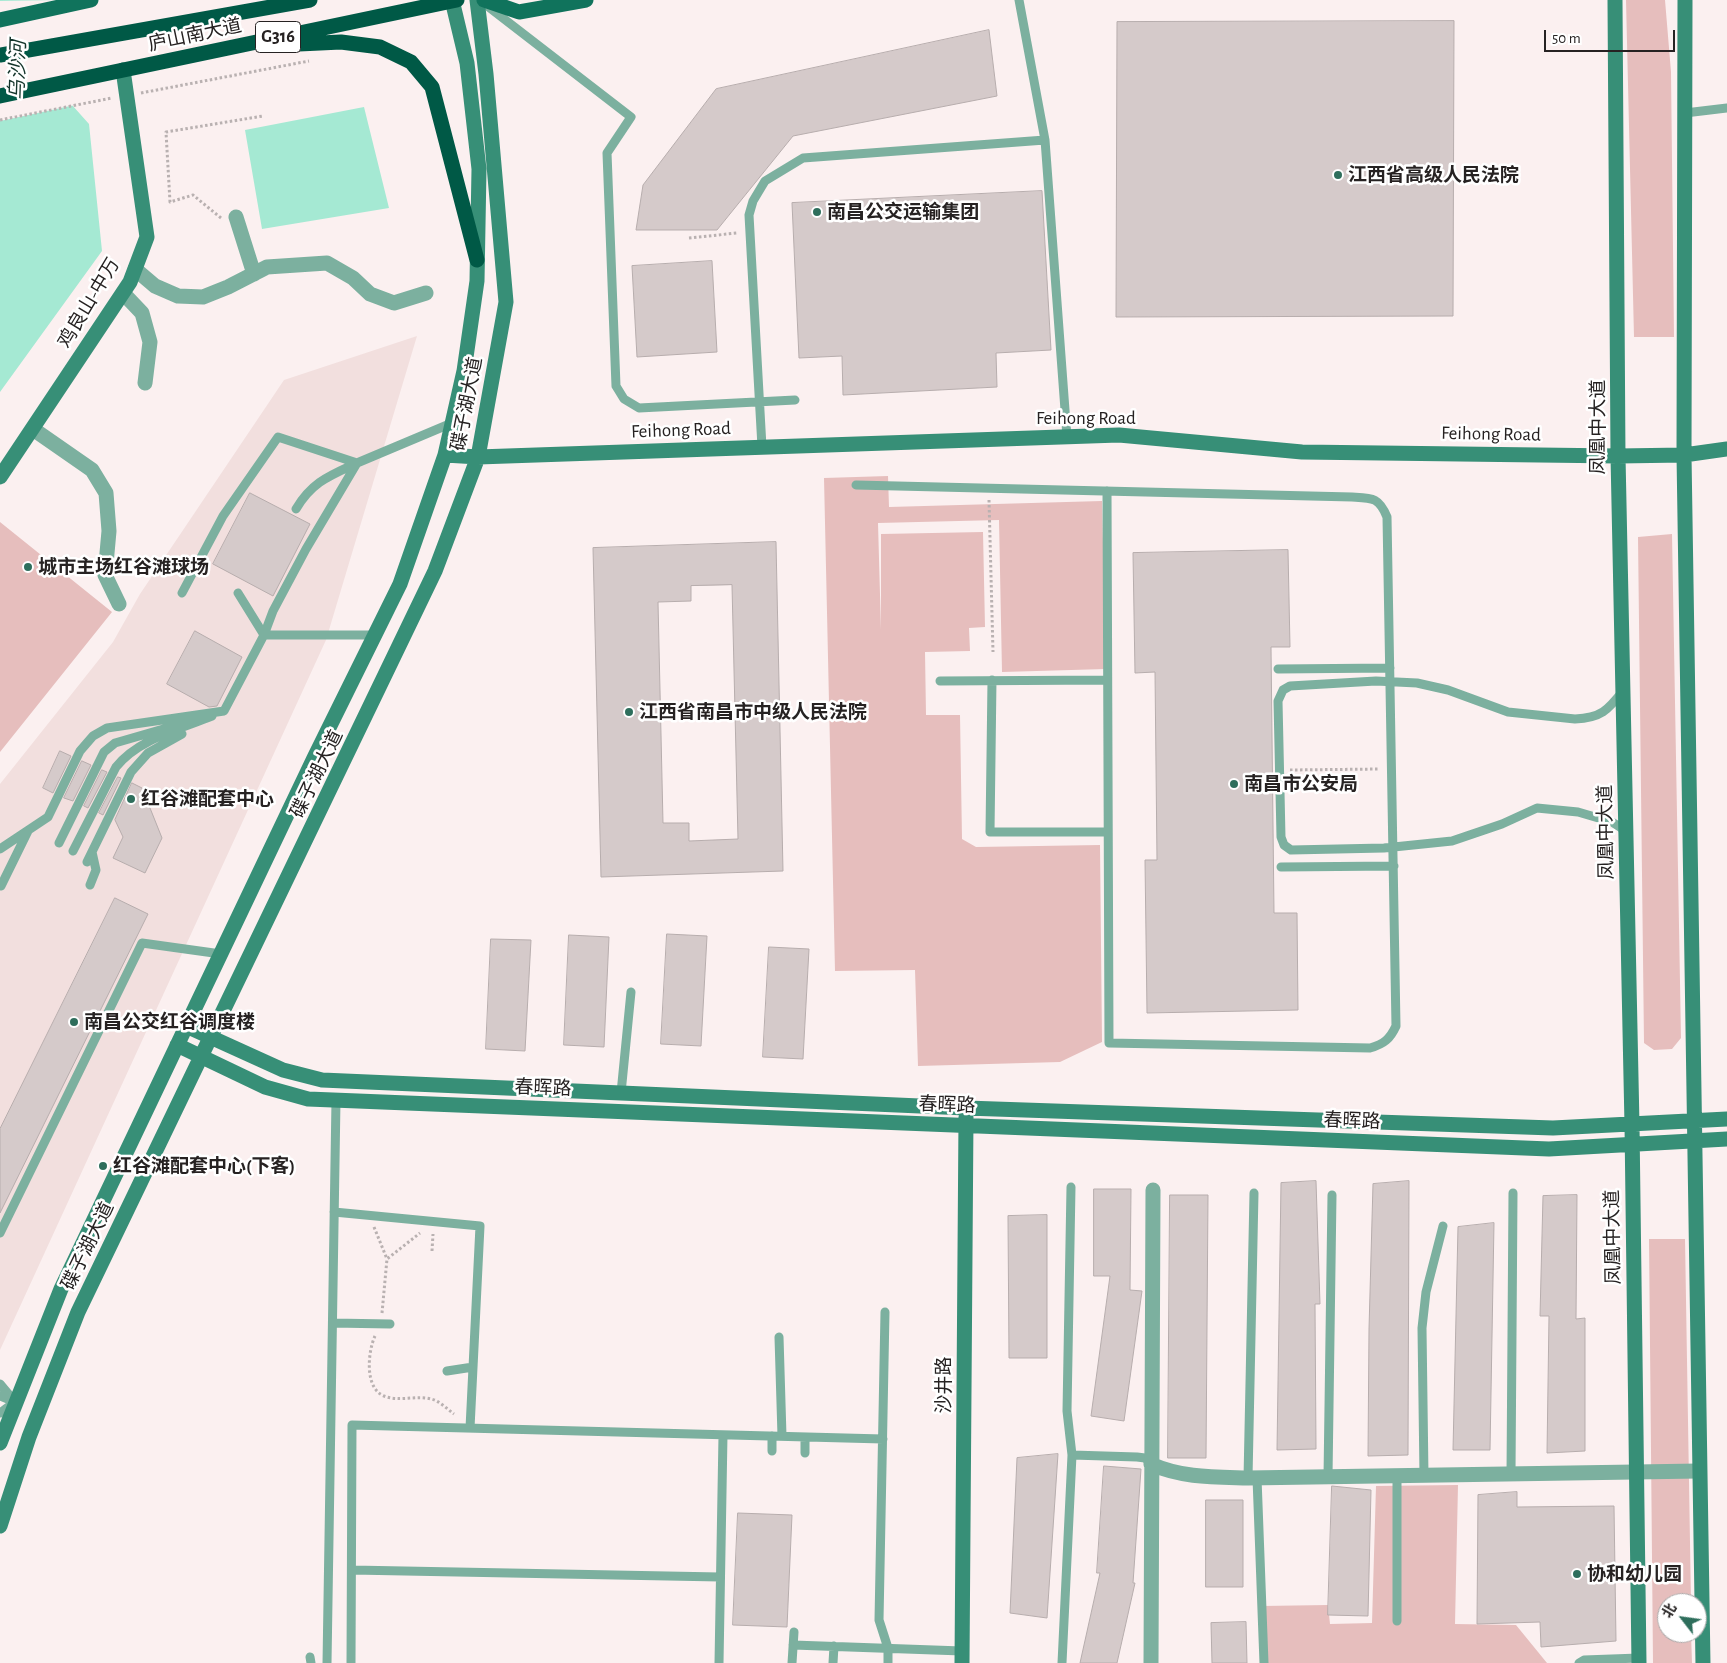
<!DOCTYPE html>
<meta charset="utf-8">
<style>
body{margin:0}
#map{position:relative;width:1727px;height:1663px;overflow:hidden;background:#fbf0f0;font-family:"Alegreya Sans","Noto Sans SC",sans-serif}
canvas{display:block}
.north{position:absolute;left:1657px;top:1593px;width:50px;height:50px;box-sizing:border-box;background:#fff;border:1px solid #a8a7a7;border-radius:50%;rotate:300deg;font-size:14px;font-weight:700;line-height:20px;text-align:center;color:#262222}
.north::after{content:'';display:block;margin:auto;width:18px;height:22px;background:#2e6e5c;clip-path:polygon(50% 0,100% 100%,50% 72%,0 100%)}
.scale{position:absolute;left:1544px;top:30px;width:131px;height:22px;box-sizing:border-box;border:2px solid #262222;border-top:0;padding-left:6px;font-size:15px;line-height:18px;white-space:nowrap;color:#262222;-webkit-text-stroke:4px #fff;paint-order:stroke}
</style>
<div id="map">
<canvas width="1727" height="1663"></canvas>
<div class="north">北</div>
<div class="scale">50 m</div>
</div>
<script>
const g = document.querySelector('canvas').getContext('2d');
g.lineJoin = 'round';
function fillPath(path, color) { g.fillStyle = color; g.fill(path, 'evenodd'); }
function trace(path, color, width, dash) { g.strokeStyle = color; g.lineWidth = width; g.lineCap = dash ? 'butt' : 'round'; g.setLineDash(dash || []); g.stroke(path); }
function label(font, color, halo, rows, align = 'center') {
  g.font = font + ' "Alegreya Sans","Noto Sans SC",sans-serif'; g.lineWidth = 5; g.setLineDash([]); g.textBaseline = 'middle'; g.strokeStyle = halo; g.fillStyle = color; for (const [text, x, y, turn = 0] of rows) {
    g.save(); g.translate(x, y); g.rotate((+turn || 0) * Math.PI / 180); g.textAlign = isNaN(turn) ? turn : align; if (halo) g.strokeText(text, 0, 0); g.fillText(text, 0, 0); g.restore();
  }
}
const built = new Path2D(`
 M 417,336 L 326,640 L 0,1350 L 0,784 L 113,642 L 140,594 L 284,380 Z`);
const green = new Path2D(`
 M 1626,0 L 1665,0 L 1671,72 L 1674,337 L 1634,337 Z
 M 888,476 L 889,507 L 1102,501 L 1106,669 L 1002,672 L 999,520 L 878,523 L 881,630 L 881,534 L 983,532 L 985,627 L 969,628 L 970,651 L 925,652 L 926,715 L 960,715 L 962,839 L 976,847 L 1100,845 L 1102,1042 L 1060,1062 L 918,1066 L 915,970 L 835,971 L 824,478 Z
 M 0,522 L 112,612 L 0,752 Z
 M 1672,534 L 1681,1038 L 1672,1049 L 1654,1050 L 1644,1043 L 1638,537 Z
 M 1649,1239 L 1685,1239 L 1691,1603 L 1667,1603 L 1667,1633 L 1691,1633 L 1692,1663 L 1653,1663 Z
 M 1458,1485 L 1455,1624 L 1516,1625 L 1547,1663 L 1264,1663 L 1262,1606 L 1328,1605 L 1330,1624 L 1372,1623 L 1376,1486 Z`);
const water = new Path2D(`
 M 0,0 L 57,0 L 50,25 L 64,96 L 89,124 L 102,251 L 0,392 Z
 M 364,107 L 389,208 L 262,229 L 245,130 Z`);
const pier = new Path2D(`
 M 59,0 L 53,25 L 66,95 L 75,105 L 0,121 L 0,1 Z`);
const building = new Path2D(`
 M 1454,21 L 1453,316 L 1116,317 L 1117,22 Z
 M 989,30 L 997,96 L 793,136 L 717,230 L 636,230 L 643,185 L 716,89 Z
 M 1042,191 L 1051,350 L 996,353 L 997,387 L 843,395 L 842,356 L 799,358 L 792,203 Z
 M 712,261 L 717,352 L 637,357 L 632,266 Z
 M 250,493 L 310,524 L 273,596 L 213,564 Z
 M 776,542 L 783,871 L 601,877 L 593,548 ZM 732,585 L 738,839 L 689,841 L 689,823 L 663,823 L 658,602 L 691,601 L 691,586 Z
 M 1288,550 L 1290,647 L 1271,647 L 1274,913 L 1297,913 L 1298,1010 L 1147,1013 L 1145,860 L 1157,860 L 1155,672 L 1135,673 L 1133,553 Z
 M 195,631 L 242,657 L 217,706 L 209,707 L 167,684 Z
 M 60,751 L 71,756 L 53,793 L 43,788 Z
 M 82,761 L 91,765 L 73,801 L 64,798 Z
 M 102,770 L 107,772 L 88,808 L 84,806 Z
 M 118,777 L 121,778 L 103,815 L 99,813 Z
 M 132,783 L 142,788 L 162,838 L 145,873 L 113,858 L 123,837 L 115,820 Z
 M 115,898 L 148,914 L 0,1213 L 0,1129 Z
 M 667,934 L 707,936 L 701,1046 L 661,1044 Z
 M 569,935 L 609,937 L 604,1047 L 564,1045 Z
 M 491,939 L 531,940 L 525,1051 L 486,1049 Z
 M 769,947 L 809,949 L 803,1059 L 763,1057 Z
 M 1316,1181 L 1320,1304 L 1315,1304 L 1316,1449 L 1277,1450 L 1281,1183 Z
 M 1409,1181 L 1408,1455 L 1368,1456 L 1369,1329 L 1373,1184 Z
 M 1094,1189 L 1131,1189 L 1130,1290 L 1142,1291 L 1124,1421 L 1091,1416 L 1110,1276 L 1094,1276 Z
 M 1170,1195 L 1208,1195 L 1206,1458 L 1168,1458 Z
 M 1577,1195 L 1576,1319 L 1585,1318 L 1585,1451 L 1547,1453 L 1549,1316 L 1540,1316 L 1543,1196 Z
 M 1047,1215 L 1047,1358 L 1009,1358 L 1008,1216 Z
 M 1494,1223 L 1490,1450 L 1453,1450 L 1458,1227 Z
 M 1058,1454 L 1047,1618 L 1010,1613 L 1017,1458 Z
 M 1104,1466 L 1141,1469 L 1133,1583 L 1135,1583 L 1117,1663 L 1080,1663 L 1100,1573 L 1097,1573 Z
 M 1332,1486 L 1371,1490 L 1368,1616 L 1328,1615 Z
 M 1517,1492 L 1517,1507 L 1614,1506 L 1616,1641 L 1541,1647 L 1540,1622 L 1477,1624 L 1478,1495 Z
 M 1206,1500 L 1243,1500 L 1243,1587 L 1206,1587 Z
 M 738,1513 L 792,1515 L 787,1627 L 733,1625 Z
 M 1246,1622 L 1247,1663 L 1212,1663 L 1211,1623 Z`);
const path = new Path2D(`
 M 141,93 L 309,61
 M 0,120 L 112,98
 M 221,218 L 193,195 L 170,202 L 166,132 L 263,116
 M 689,238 L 737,233
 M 989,500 L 993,652
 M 1290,770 L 1379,769
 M 374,1227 L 387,1259
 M 432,1251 L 433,1234
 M 382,1313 L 387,1259 L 420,1233
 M 375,1336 C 368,1351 364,1388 384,1396 C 398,1402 417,1395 431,1399 C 440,1401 447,1409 454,1414`);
const lane = new Path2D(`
 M 1019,0 L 1045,140 L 1067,437
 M 486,5 L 631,117 L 607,153 L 616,386 L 624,399 L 639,408 L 795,400
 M 1685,113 L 1727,108
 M 762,447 L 749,215 L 753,201 L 765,181 L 803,158 L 1045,140
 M 856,485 L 1352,497 C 1372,498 1379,497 1387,517 L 1396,1026 C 1390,1039 1384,1044 1370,1048 L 1109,1043 L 1107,491
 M 296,509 C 312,482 329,476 357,463
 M 182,593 L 223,516 L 278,437 L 357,463
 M 238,593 L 264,635 L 273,611 L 306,549 L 357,463 L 452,423
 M 1278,669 L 1390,668
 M 992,680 L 990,832 L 1108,832
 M 940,681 L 1107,680
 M 1623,691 C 1608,710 1601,718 1575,719 L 1508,712 L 1448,690 L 1417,683 L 1376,681 L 1290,686 L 1283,690 L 1278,701 L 1281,837 L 1284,845 L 1291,850 L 1384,848 L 1452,841 L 1502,824 L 1537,808 L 1578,812 L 1612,822 L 1626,831
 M 59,843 L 104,752 L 115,743 L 191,721
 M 0,849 L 48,817 L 80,751 L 93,736 L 107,728 L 224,711 L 264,635 L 375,635
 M 73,851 L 116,767 C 138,739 180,729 212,716
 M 87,862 L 131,772 L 148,753 L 182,734
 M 1281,867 L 1394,866
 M 90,885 L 96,870 L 92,852
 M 1,886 L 28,831
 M 621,1093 L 631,992
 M 334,1212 L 480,1226 L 470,1428
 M 0,1233 L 142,943 L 221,954
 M 885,1312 L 879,1620 L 888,1648 L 888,1663
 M 333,1323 L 390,1324
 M 779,1337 L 782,1436
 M 447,1371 L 473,1367
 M 0,1384 L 15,1402
 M 0,1396 L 15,1402
 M 0,1413 L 15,1402
 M 772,1436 L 772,1451
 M 805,1437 L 805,1453
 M 1072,1455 L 1137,1457 L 1145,1458 L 1151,1464
 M 1511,1474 L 1513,1193
 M 1397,1476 L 1397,1621
 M 1424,1476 L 1422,1328 L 1426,1292 L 1443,1226
 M 1328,1477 L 1332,1195
 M 1248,1478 L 1254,1193
 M 1257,1478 L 1264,1663
 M 352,1570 L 720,1577
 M 793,1645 L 962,1651
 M 310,1657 L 311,1663
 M 327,1663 L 336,1100
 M 351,1663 L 352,1425 L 883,1439
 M 719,1663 L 723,1435
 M 792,1663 L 794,1632
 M 833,1663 L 834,1646
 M 1062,1663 L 1072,1455 L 1067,1411 L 1071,1187
 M 1579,1663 L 1584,1660 L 1639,1658`);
const street = new Path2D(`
 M 236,217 L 254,274
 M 135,269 L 155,286 L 178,296 L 203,297 L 228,287 L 267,267 L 327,263 L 353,278 L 370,294 L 394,303 L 426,293
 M 123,293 L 142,313 L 150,342 L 145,383
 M 33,429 L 92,470 L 106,493 L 109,531 L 105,575 L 119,604
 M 1151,1464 C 1182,1478 1215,1477 1248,1478 L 1699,1471
 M 1151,1663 L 1153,1190`);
const secondary = new Path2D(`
 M 1615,0 L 1618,456 L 1632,1125 L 1639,1663
 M 1685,0 L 1684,455 L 1703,1663
 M 445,455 L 478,457 L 1119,435 L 1302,452 L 1618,456 L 1684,455 L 1727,449
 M 0,477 L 130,282 L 147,237 L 123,70
 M 186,1026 L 283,1070 L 322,1080 L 966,1108 L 1553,1128 L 1727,1119
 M 177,1045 L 265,1087 L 308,1099 L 1549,1149 L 1727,1139
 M 0,1443 L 61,1289 L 315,756 L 400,584 L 445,455 L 464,371 L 477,281 L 479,169 L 467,63 L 452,0
 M 0,1526 L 29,1437 L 78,1312 L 435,571 L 478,457 L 506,302 L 486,74 L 477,0
 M 962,1663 L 966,1117`);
const primary = new Path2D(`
 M 484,0 L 519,12 L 586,0
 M 0,20 L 91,0`);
const highway = new Path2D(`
 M 278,45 L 341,42 L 380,47 L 411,62 L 432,87 L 477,260
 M 0,55 L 310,0
 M 0,96 L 457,0`);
const markers = [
 [1338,175,5,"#2e6e5c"],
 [817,212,5,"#2e6e5c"],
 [28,567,5,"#2e6e5c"],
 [629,712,5,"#2e6e5c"],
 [1234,784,5,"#2e6e5c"],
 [131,799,5,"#2e6e5c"],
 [74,1022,5,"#2e6e5c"],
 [103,1166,5,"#2e6e5c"],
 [1577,1574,5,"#2e6e5c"]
];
const shields = [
 [278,37,45]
];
const shieldNames = [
 ["G316",278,37]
];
const streetNames = [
 ["庐山南大道",195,35,-12],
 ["鸡良山-中万",89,303,-59],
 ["碟子湖大道",467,404,-79],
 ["Feihong Road",1086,418],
 ["凤凰中大道",1598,427,-90],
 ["Feihong Road",681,430,-2],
 ["Feihong Road",1491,434,1],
 ["碟子湖大道",317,774,-64],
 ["凤凰中大道",1606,832,-91],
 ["春晖路",543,1088,2],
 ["春晖路",947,1105,2],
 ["春晖路",1352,1121,2],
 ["凤凰中大道",1613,1237,-91],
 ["碟子湖大道",88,1246,-64],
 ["沙井路",944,1385,-90]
];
const poiNames = [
 ["江西省高级人民法院",1348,175],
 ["南昌公交运输集团",827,212],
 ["城市主场红谷滩球场",38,567],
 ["江西省南昌市中级人民法院",639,712],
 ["南昌市公安局",1244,784],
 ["红谷滩配套中心",141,799],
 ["南昌公交红谷调度楼",84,1022],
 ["红谷滩配套中心(下客)",113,1166],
 ["协和幼儿园",1587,1574]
];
const waterNames = [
 ["乌沙河",18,70,-88]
];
fillPath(built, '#f2dfde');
fillPath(green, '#e6bebd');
fillPath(water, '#a5e9d3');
fillPath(pier, '#fbf0f0');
fillPath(building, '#d5caca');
trace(building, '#b7adad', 1);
trace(path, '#b9b1b1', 3, [2.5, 2.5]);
trace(lane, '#7cb09f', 9);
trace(street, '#7cb09f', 15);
trace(secondary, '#378f77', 15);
trace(primary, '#10735c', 15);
trace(highway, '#005946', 15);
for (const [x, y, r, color] of markers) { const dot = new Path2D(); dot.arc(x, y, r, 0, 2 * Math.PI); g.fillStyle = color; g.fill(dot); trace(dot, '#fff', 2); }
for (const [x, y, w] of shields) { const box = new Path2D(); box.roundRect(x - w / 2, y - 15.5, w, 31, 4); g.fillStyle = '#fff'; g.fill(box); trace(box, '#262222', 1); }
label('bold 18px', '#262222', null, shieldNames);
label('19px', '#262222', '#fff', streetNames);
label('bold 19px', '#262222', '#fff', poiNames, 'left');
label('italic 20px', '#14352b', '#fff', waterNames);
</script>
